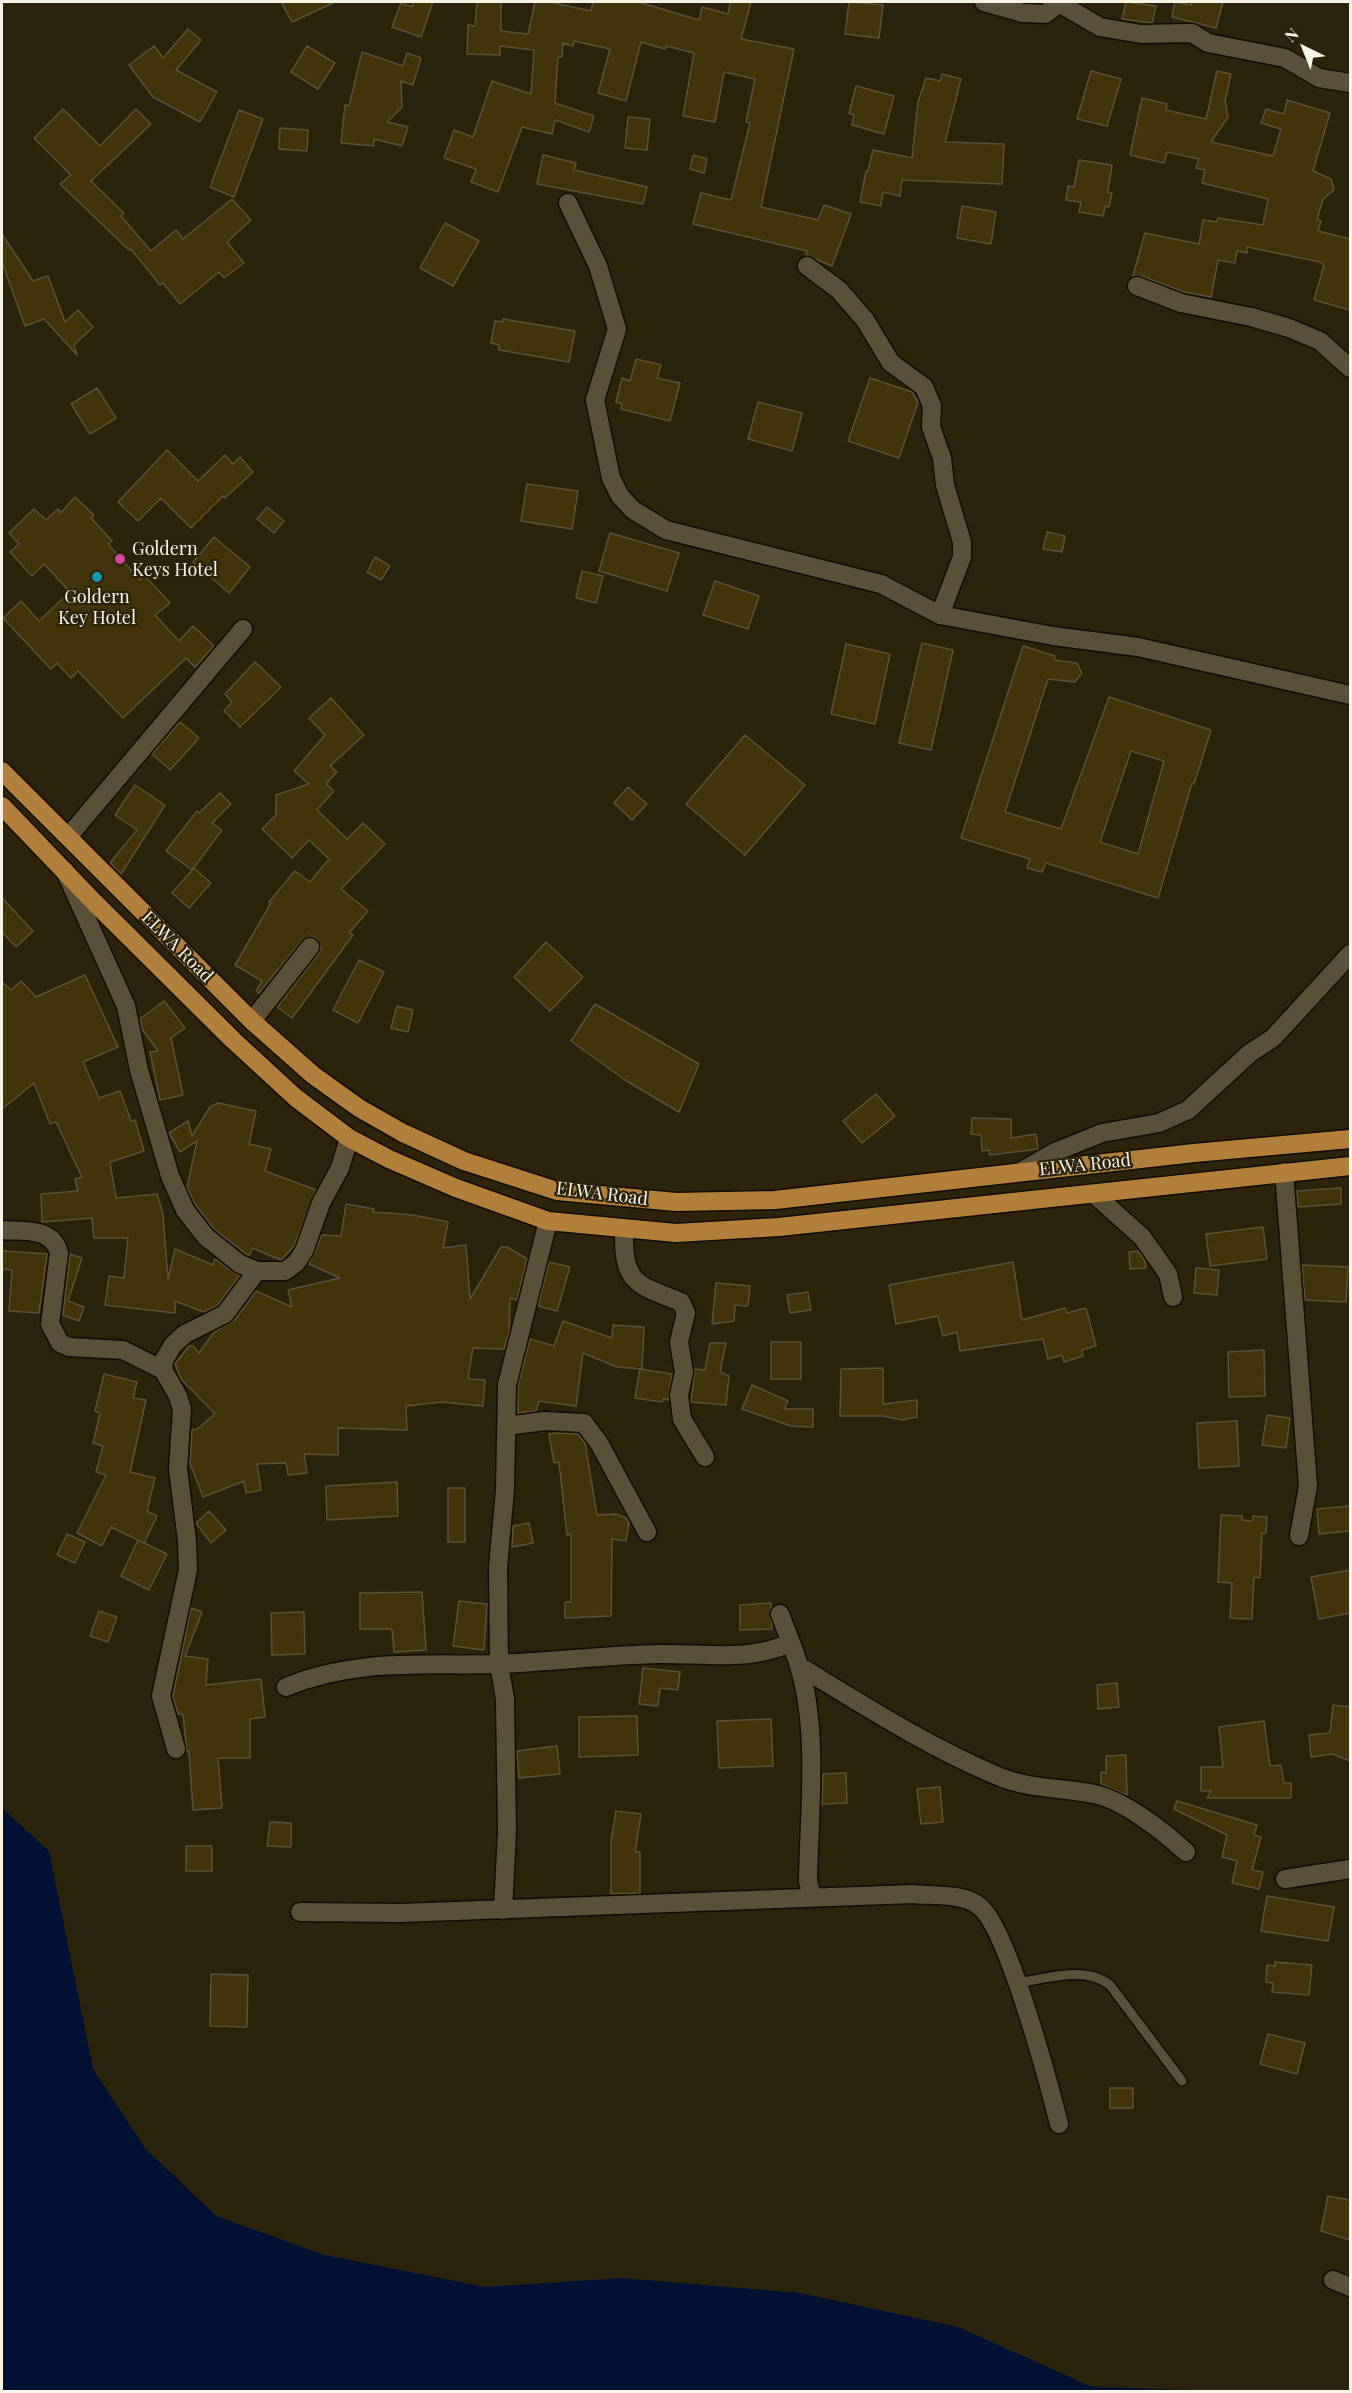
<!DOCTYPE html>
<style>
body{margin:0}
#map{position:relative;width:1352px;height:2393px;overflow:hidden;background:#2c230d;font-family:"Playfair Display",serif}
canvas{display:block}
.frame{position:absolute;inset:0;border:3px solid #f9f3e6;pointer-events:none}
.north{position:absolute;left:1274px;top:18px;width:60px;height:60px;-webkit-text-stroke:4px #2c230d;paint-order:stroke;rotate:317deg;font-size:16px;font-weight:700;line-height:24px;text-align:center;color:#f9f3e6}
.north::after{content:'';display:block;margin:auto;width:21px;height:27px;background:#f9f3e6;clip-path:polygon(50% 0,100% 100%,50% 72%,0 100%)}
</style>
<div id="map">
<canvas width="1352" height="2393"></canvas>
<div class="frame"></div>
<div class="north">N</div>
</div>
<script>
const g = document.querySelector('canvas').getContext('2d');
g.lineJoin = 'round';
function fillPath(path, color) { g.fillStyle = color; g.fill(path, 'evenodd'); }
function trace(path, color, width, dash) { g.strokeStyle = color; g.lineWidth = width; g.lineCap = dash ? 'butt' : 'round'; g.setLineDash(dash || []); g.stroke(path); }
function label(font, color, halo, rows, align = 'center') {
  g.font = font + ' "Playfair Display",serif'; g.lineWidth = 4.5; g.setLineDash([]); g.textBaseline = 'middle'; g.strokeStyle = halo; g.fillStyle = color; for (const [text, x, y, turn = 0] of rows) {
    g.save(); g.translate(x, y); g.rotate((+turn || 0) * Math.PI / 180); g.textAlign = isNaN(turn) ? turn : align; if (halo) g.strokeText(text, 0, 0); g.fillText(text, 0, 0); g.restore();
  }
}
const water = new Path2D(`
 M 2,1808 L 49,1851 L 93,2069 L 145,2148 L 216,2216 L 324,2255 L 485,2287 L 622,2278 L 800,2293 L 958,2327 L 1092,2387 L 1227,2391 L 2,2391 Z`);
const building = new Path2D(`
 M 281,2 L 335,2 L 292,22 Z
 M 413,2 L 433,2 L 421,37 L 392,27 L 401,3 L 412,7 Z
 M 477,2 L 501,2 L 501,31 L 528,34 L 535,2 L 549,2 L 591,11 L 593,2 L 638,2 L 699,20 L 702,7 L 728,14 L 730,2 L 751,2 L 741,39 L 794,49 L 761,207 L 818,220 L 824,205 L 851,214 L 832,266 L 806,255 L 807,251 L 693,224 L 701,193 L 731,200 L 750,123 L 746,122 L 755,79 L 724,72 L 715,122 L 683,116 L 694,53 L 666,46 L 665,49 L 641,42 L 626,101 L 598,93 L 610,49 L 574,41 L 573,46 L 563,43 L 562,57 L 558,57 L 555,103 L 594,116 L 589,132 L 555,120 L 552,134 L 522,127 L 498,192 L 471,182 L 476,169 L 444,158 L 454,130 L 473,137 L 492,81 L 531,94 L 534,50 L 500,46 L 500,55 L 467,54 L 468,25 L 475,26 Z
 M 849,2 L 883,5 L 879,38 L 845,34 Z
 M 1126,2 L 1156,6 L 1152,23 L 1122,19 Z
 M 1175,2 L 1191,5 L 1192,2 L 1223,2 L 1216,28 L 1172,17 Z
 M 188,29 L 201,40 L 176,70 L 217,92 L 200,122 L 153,97 L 129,65 L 154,46 L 163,58 Z
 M 307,46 L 335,63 L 318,89 L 291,72 Z
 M 362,52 L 403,66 L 407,53 L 421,58 L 413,85 L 401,81 L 402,107 L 387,122 L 408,127 L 402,146 L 374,139 L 374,146 L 341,143 L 345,105 L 349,106 Z
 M 1091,71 L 1121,79 L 1107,126 L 1077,119 Z
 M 1217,71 L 1231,74 L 1225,101 L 1228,117 L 1211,142 L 1273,156 L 1281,129 L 1261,123 L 1266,109 L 1284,114 L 1287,100 L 1330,113 L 1313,171 L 1331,179 L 1334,190 L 1323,199 L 1317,220 L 1321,221 L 1318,231 L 1350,239 L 1350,310 L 1314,300 L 1324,265 L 1320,262 L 1247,247 L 1247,253 L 1237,251 L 1235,263 L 1218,260 L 1211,297 L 1184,292 L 1141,276 L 1133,276 L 1145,233 L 1199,244 L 1203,220 L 1217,222 L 1218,218 L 1263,225 L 1268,199 L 1202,183 L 1205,170 L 1196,168 L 1199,159 L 1167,152 L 1164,163 L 1130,155 L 1142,98 L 1167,104 L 1166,110 L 1206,119 Z
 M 942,74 L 961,79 L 945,142 L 1004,144 L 1002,184 L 902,180 L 900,196 L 883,192 L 881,206 L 860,202 L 866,171 L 868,171 L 873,150 L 912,158 L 918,102 L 926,78 L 940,81 Z
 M 856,86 L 894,96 L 884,134 L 852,125 L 854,115 L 849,113 Z
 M 63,109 L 100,146 L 136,109 L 151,124 L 91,181 L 124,213 L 121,216 L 151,251 L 176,230 L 183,239 L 232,199 L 251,220 L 227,242 L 244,263 L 224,278 L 219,272 L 180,304 L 163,283 L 160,285 L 131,249 L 129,250 L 60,184 L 71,175 L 34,138 Z
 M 239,110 L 263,119 L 234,197 L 210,187 Z
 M 628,117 L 650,119 L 647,150 L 625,148 Z
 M 280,128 L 308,130 L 307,151 L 279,149 Z
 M 543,155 L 576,163 L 574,170 L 647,187 L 643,204 L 537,184 Z
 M 693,155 L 707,159 L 704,173 L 690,169 Z
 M 1079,160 L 1112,165 L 1108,192 L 1112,193 L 1109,207 L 1105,206 L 1103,216 L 1079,212 L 1081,202 L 1066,200 L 1068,186 L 1074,187 Z
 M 962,206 L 996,212 L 991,244 L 957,238 Z
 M 445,223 L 479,241 L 453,286 L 420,268 Z
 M 2,234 L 33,281 L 48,276 L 65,322 L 78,310 L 93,327 L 74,345 L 77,355 L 44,319 L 25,326 L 2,262 Z
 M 503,319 L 575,331 L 569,362 L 499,350 L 499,345 L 491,343 L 495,321 L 503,322 Z
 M 636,359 L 661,365 L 657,378 L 680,383 L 670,421 L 621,409 L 622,404 L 616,402 L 622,378 L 630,381 Z
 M 870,378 L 912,392 L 918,402 L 899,458 L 848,441 Z
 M 97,388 L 116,418 L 90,434 L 71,404 Z
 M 758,402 L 802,413 L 792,451 L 748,439 Z
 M 167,450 L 198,481 L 225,455 L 233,464 L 240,457 L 253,472 L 225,498 L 223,496 L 191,528 L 161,498 L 138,521 L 118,502 Z
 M 527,484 L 578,491 L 572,529 L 521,521 Z
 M 75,497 L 94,515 L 91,518 L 112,541 L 108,544 L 140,580 L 144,575 L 170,603 L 155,615 L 179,641 L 193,626 L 214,646 L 195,667 L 186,658 L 123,718 L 78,671 L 71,678 L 57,663 L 51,669 L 3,618 L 21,601 L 39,621 L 70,592 L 44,564 L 32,576 L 10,552 L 19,544 L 9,533 L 34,509 L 46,520 L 58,509 L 61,513 Z
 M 267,507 L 284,521 L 274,533 L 257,519 Z
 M 1047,532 L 1065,536 L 1062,552 L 1043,549 Z
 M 610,533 L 679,553 L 667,591 L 599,571 Z
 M 214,537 L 250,567 L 229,593 L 193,562 Z
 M 375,557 L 390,566 L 381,580 L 367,572 Z
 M 582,571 L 603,576 L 596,603 L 576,598 Z
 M 715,581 L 759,596 L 748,629 L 703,615 Z
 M 922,643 L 953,650 L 931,750 L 899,743 Z
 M 846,644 L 890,654 L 875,724 L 831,714 Z
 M 1023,646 L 1055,656 L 1054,660 L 1077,663 L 1082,673 L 1075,682 L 1048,679 L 1005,812 L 1061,829 L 1109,697 L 1211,730 L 1194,784 L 1192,783 L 1158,898 L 1046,863 L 1042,872 L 1027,868 L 1030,859 L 961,838 ZM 1131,751 L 1164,761 L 1138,854 L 1100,842 Z
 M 255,662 L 281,687 L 240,727 L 224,711 L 232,702 L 225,694 Z
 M 331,698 L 364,735 L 330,766 L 337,772 L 326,784 L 334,791 L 317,810 L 347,839 L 363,823 L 385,844 L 341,889 L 368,911 L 349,933 L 353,935 L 292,1018 L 277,1007 L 319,953 L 321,948 L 317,939 L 311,936 L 302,940 L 259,993 L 256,991 L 262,981 L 235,965 L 271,903 L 269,902 L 295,871 L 310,882 L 329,859 L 309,840 L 292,858 L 262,829 L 276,815 L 276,795 L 309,784 L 294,771 L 325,735 L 309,718 Z
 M 180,722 L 199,738 L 170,770 L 152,754 Z
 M 745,735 L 805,785 L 745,855 L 686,804 Z
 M 135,785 L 165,805 L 121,874 L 110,863 L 137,830 L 115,815 Z
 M 628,787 L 647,804 L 632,820 L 614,803 Z
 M 220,793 L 231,804 L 212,823 L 222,830 L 192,870 L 166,851 L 197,811 L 199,813 Z
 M 194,868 L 211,883 L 189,908 L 172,893 Z
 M 2,898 L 33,931 L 16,947 L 2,932 Z
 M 546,942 L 583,977 L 550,1011 L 514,977 Z
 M 359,960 L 384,972 L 358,1023 L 333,1010 Z
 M 85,975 L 118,1047 L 83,1062 L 99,1098 L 120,1091 L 131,1121 L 135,1120 L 144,1151 L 110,1162 L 116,1198 L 157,1194 L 163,1214 L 168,1279 L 175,1249 L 213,1265 L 215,1259 L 239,1276 L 218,1305 L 204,1312 L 175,1301 L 175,1313 L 105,1305 L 109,1276 L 124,1278 L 128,1238 L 94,1238 L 92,1218 L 42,1222 L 41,1194 L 78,1191 L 75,1179 L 82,1177 L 56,1122 L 50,1124 L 34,1083 L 2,1109 L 2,982 L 11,990 L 21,981 L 36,997 Z
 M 164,1001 L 185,1028 L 171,1038 L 183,1095 L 160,1100 L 150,1052 L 158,1051 L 142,1029 L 140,1019 Z
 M 595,1004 L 699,1064 L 679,1112 L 625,1080 L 571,1041 Z
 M 397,1006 L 413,1010 L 408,1032 L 391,1028 Z
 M 876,1094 L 895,1116 L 862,1143 L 843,1121 Z
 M 218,1103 L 256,1111 L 249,1144 L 271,1149 L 265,1171 L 316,1190 L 294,1246 L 281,1260 L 252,1248 L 249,1256 L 246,1254 L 214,1229 L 195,1204 L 187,1188 L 197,1141 L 180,1152 L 169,1133 L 188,1121 L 192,1136 L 210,1107 Z
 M 972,1118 L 1011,1119 L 1011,1138 L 1036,1134 L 1038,1149 L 990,1155 L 989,1150 L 982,1151 L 981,1135 L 971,1134 Z
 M 1341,1188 L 1341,1204 L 1298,1207 L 1297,1191 Z
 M 346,1204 L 374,1209 L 373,1212 L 413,1215 L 448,1222 L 443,1248 L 466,1245 L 470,1299 L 501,1247 L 507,1247 L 527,1259 L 517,1300 L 510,1298 L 509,1332 L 504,1349 L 473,1348 L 468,1379 L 485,1380 L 483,1406 L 442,1402 L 406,1406 L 407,1430 L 338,1428 L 338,1455 L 304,1454 L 307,1473 L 288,1475 L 286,1463 L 257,1464 L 261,1490 L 246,1493 L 244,1481 L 203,1497 L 190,1463 L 192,1429 L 196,1430 L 215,1414 L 181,1379 L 175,1364 L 189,1346 L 193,1346 L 199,1353 L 215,1331 L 234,1321 L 256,1291 L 292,1307 L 288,1290 L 340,1278 L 309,1264 L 322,1235 L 341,1236 Z
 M 1263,1227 L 1267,1259 L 1210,1266 L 1206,1234 Z
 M 2,1251 L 47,1254 L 39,1313 L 9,1311 L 12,1270 L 2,1269 Z
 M 1138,1251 L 1145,1261 L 1146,1268 L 1130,1269 L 1129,1252 Z
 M 70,1254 L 82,1258 L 68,1301 L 84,1307 L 79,1321 L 63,1315 Z
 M 549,1262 L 570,1267 L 557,1311 L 538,1306 Z
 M 1013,1262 L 1022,1320 L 1065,1308 L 1067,1313 L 1086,1308 L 1096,1346 L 1082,1350 L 1083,1356 L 1064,1362 L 1062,1355 L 1048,1359 L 1043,1339 L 960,1351 L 957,1332 L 943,1336 L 938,1316 L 896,1324 L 889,1285 Z
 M 1302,1265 L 1348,1267 L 1346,1302 L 1305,1300 Z
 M 1196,1268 L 1219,1270 L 1217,1295 L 1194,1293 Z
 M 716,1283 L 750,1286 L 748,1306 L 735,1305 L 734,1321 L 712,1324 Z
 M 808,1292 L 811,1310 L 790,1313 L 787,1295 Z
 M 563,1321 L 612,1338 L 613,1325 L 644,1327 L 642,1369 L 617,1367 L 583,1353 L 576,1406 L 539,1401 L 536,1411 L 518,1413 L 518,1386 L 530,1339 L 554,1346 Z
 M 771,1342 L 801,1342 L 801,1379 L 771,1379 Z
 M 710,1343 L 726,1343 L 720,1372 L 729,1376 L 726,1405 L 691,1402 L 695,1369 L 705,1370 Z
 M 1264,1350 L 1265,1396 L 1229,1397 L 1228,1352 Z
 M 883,1368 L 883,1404 L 917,1400 L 917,1417 L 902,1420 L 883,1416 L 840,1416 L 841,1369 Z
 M 640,1369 L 672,1374 L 668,1400 L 663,1399 L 662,1402 L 635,1398 Z
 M 104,1374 L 137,1382 L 133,1398 L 146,1400 L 130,1472 L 155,1478 L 147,1511 L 157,1516 L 144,1543 L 111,1527 L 102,1546 L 77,1533 L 106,1475 L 96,1472 L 103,1446 L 93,1443 L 100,1413 L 95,1411 Z
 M 752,1385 L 788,1401 L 784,1409 L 813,1409 L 813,1427 L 791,1426 L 742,1409 Z
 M 1267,1415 L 1290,1418 L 1286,1448 L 1262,1445 Z
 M 1237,1421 L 1239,1466 L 1199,1468 L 1197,1423 Z
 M 556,1433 L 578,1434 L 585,1443 L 597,1515 L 616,1514 L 626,1518 L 629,1523 L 626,1541 L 612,1539 L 611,1616 L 565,1618 L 565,1602 L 571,1602 L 571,1534 L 567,1535 L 559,1462 L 554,1463 L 549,1434 Z
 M 397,1482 L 398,1516 L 327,1520 L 326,1486 Z
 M 448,1488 L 465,1488 L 465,1542 L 448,1542 Z
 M 1350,1506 L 1350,1531 L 1319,1534 L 1317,1509 Z
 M 209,1511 L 226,1530 L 211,1543 L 196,1523 Z
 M 1221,1515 L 1242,1516 L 1242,1520 L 1252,1521 L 1253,1516 L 1267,1517 L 1266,1533 L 1262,1533 L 1260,1578 L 1254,1577 L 1252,1619 L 1230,1618 L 1232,1583 L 1218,1582 Z
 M 529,1523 L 533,1543 L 512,1547 L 513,1526 Z
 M 67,1534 L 85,1542 L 75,1563 L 57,1555 Z
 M 138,1540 L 167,1554 L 149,1590 L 121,1576 Z
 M 1350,1570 L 1350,1613 L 1319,1619 L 1311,1577 Z
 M 422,1592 L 426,1650 L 394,1652 L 392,1629 L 360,1629 L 360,1593 Z
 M 459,1601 L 487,1604 L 484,1650 L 453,1646 Z
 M 771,1603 L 772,1629 L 740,1630 L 740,1605 Z
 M 191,1608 L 202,1612 L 185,1656 L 208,1659 L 206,1685 L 261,1679 L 265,1717 L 250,1719 L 250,1758 L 218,1758 L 222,1808 L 193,1810 L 189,1751 L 187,1752 L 183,1714 L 178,1714 L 173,1696 Z
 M 99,1611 L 117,1617 L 108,1642 L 90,1636 Z
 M 304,1612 L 305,1654 L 272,1655 L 271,1613 Z
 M 643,1668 L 680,1672 L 678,1690 L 660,1688 L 658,1706 L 639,1704 Z
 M 1117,1683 L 1119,1707 L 1098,1709 L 1097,1685 Z
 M 1333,1705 L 1350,1707 L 1350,1761 L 1333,1754 L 1311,1757 L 1309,1735 L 1330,1733 Z
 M 637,1716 L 638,1755 L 579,1757 L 579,1717 Z
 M 771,1719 L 773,1766 L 719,1768 L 717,1721 Z
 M 1264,1721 L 1270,1766 L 1281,1765 L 1284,1783 L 1291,1783 L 1291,1798 L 1207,1798 L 1211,1791 L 1201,1791 L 1201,1767 L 1223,1767 L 1219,1727 Z
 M 557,1746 L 560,1774 L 519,1778 L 517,1751 Z
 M 1126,1755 L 1127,1795 L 1101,1784 L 1101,1772 L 1106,1773 L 1106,1756 Z
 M 846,1773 L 847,1803 L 822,1804 L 823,1774 Z
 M 940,1787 L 943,1822 L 921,1824 L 917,1789 Z
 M 1177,1801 L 1257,1825 L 1254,1835 L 1261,1837 L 1252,1870 L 1263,1872 L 1259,1889 L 1232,1883 L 1237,1861 L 1222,1857 L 1227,1835 L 1174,1809 Z
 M 616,1811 L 641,1814 L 635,1852 L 640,1852 L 640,1893 L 611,1894 L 611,1841 Z
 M 270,1822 L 291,1823 L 291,1847 L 267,1846 Z
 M 186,1846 L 212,1846 L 212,1871 L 186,1871 Z
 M 1267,1896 L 1334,1907 L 1328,1941 L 1261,1931 Z
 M 1275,1962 L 1312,1965 L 1309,1995 L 1272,1992 L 1273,1983 L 1266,1982 L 1267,1965 L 1275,1966 Z
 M 211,1974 L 248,1975 L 247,2027 L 210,2026 Z
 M 1268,2034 L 1305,2043 L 1297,2074 L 1260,2064 Z
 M 1110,2088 L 1133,2088 L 1133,2108 L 1110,2108 Z
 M 1328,2196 L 1350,2200 L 1350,2240 L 1321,2231 Z`);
const lane = new Path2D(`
 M 1016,1983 C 1046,1979 1085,1965 1110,1985 L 1182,2081`);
const street = new Path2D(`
 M 984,2 L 1023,13 L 1045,14 L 1061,2
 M 1059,3 L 1100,27 L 1141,34 L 1192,33 L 1208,43 L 1285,58 L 1319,78 L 1350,83
 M 568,203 L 598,266 L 617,329 L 595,400 L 611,478 L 620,496 L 633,510 L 666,530 L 881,584 L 940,615 L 1053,636 L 1138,647 L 1350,695
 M 807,266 L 839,290 L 865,320 L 891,363 L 924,387 L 932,406 L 931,427 L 942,458 L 945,485 L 962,542 L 962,557 L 940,615
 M 1137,286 L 1181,303 L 1251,317 L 1289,328 L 1320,341 L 1350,368
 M 68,837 L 243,629
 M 65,871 L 126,1006 L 139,1070 L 170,1176 L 185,1210 L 206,1237 L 240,1264 L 257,1271 L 285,1271 L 296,1263 L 304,1251 L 321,1203 L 340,1168 L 349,1138
 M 252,1021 L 310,947
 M 1020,1172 L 1055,1152 L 1102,1133 L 1159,1123 L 1188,1110 L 1250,1053 L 1273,1038 L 1350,954
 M 1284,1172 L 1308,1486 L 1299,1536
 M 1094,1194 L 1142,1237 L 1168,1274 L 1173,1297
 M 2,1230 C 22,1232 52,1226 59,1253 L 50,1324 L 60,1343 L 69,1347 L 123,1350 L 163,1370
 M 624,1230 C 623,1283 635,1284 681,1302 L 686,1313 L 679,1342 L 684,1372 L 679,1395 L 682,1419 L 705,1457
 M 507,1426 L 544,1421 L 584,1423 L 599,1443 L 647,1532
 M 780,1614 C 786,1631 794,1648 799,1666 C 819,1731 809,1813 808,1881 L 812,1897
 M 799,1666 C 863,1705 930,1748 1000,1777 C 1033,1790 1061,1787 1094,1794 C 1124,1800 1164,1832 1186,1852
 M 286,1687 C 355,1658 424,1666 497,1664 C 551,1662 605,1655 660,1654 C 704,1653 748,1662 790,1643
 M 176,1749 L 161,1696 L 188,1570 L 187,1541 L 178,1469 L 182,1409 L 178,1396 L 163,1370 L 164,1360 L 173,1345 L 185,1334 L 225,1314 L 257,1271
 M 1285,1879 L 1350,1869
 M 503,1910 L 507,1831 L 505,1699 L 499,1664 L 498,1567 L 505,1490 L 507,1385 L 548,1221
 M 300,1912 L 401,1913 L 912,1894 C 932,1896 963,1893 979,1906 C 1007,1926 1049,2084 1059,2124
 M 1333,2280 L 1350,2287`);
const primary = new Path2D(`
 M 2,771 L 252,1021 L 313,1075 L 359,1108 L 403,1133 L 464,1161 L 557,1191 L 676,1202 L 775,1200 L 1194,1153 L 1350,1139
 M 2,806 L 93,901 L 233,1040 L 296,1098 L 349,1138 L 389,1159 L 456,1188 L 548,1221 L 676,1233 L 779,1227 L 1350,1166`);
const markers = [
 [120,559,6,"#d1479c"],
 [97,577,6,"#0f9aa8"]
];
const poiNames = [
 ["Goldern",132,549],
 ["Keys Hotel",132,570],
 ["Goldern",97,597,"center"],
 ["Key Hotel",97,618,"center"]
];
const streetNames = [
 ["ELWA Road",177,947,45],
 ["ELWA Road",1085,1165,-6],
 ["ELWA Road",602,1194,7]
];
fillPath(water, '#013');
fillPath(building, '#42330a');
trace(building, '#5b513a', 1.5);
trace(lane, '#140c00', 12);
trace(street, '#140c00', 21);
trace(primary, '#140c00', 21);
trace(lane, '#5a5039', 9);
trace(street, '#5a5039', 18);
trace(primary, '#b17e3b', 18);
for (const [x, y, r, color] of markers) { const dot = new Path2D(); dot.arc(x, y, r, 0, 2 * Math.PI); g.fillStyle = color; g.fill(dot); trace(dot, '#2c230d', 2); }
label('18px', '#f9f3e6', '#2c230d', poiNames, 'left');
label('18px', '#f9f3e6', '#2c230d', streetNames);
</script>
